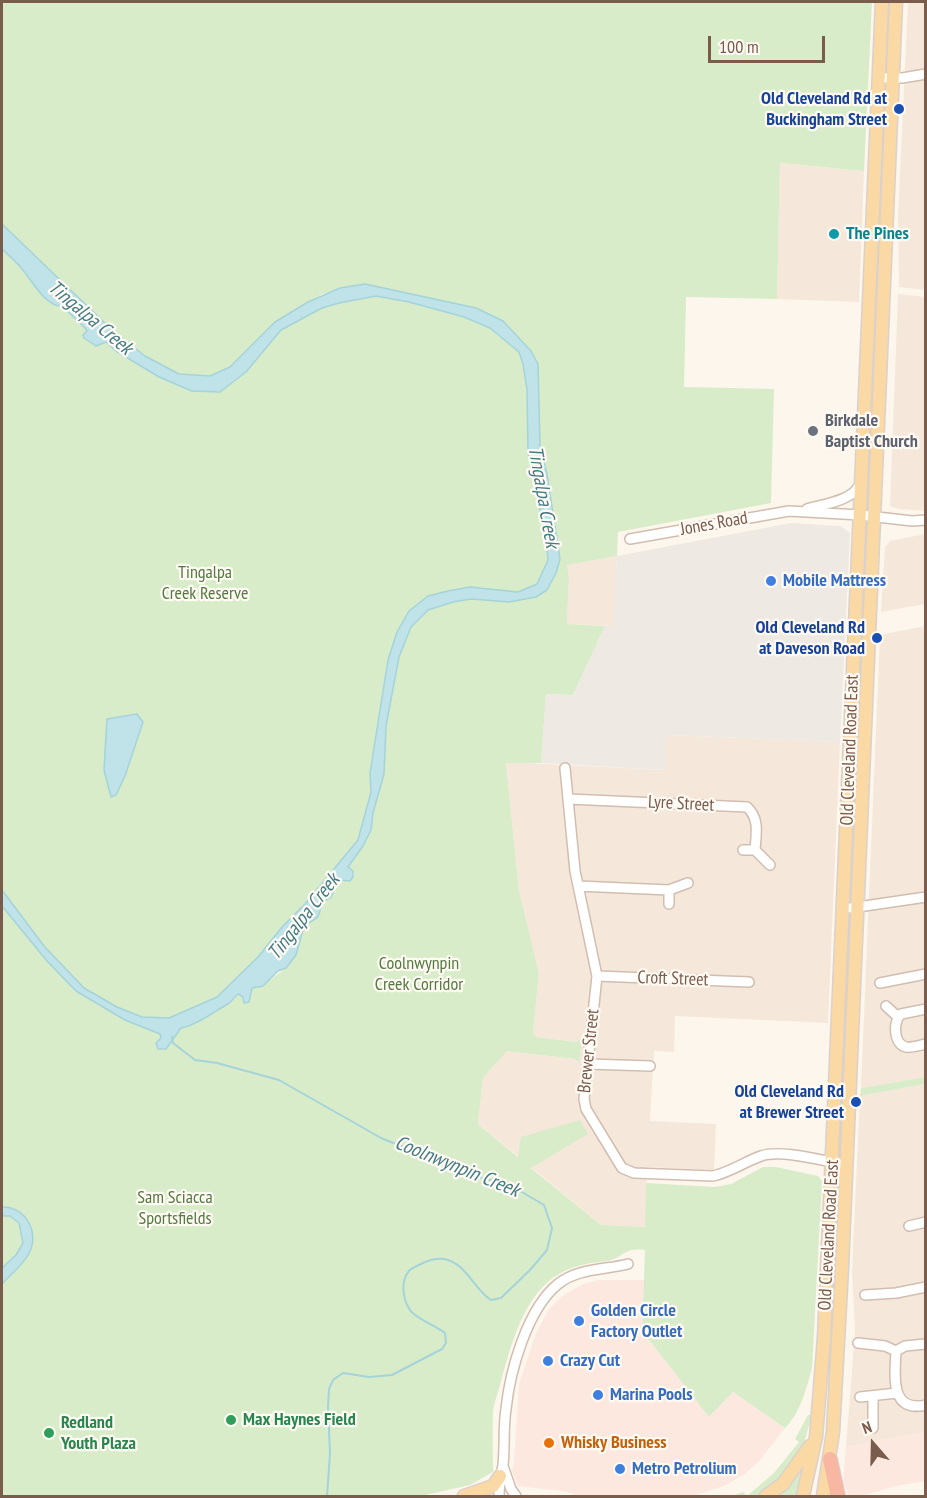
<!DOCTYPE html>
<style>
body{margin:0}
#map{position:relative;width:927px;height:1498px;overflow:hidden;background:#fdf6ec;font-family:"PT Sans Narrow",sans-serif}
canvas{display:block}
.frame{position:absolute;inset:0;border:3px solid #7a5c4d;pointer-events:none}
.north{position:absolute;left:843px;top:1414px;width:60px;height:60px;-webkit-text-stroke:4px #fffaf3;paint-order:stroke;rotate:340deg;font-size:16px;font-weight:700;line-height:24px;text-align:center;color:#7a5c4d}
.north::after{content:'';display:block;margin:auto;width:21px;height:27px;background:#7a5c4d;clip-path:polygon(50% 0,100% 100%,50% 72%,0 100%)}
.scale{position:absolute;left:708px;top:36px;width:117px;height:27px;box-sizing:border-box;border:3px solid #7a5c4d;border-top:0;padding-left:8px;font-size:18px;line-height:21px;white-space:nowrap;color:#7a5c4d;-webkit-text-stroke:4px #fffaf3;paint-order:stroke}
</style>
<div id="map">
<canvas width="927" height="1498"></canvas>
<div class="frame"></div>
<div class="north">N</div>
<div class="scale">100 m</div>
</div>
<script>
const g = document.querySelector('canvas').getContext('2d');
g.lineJoin = 'round';
function fillPath(path, color) { g.fillStyle = color; g.fill(path, 'evenodd'); }
function trace(path, color, width, dash) { g.strokeStyle = color; g.lineWidth = width; g.lineCap = dash ? 'butt' : 'round'; g.setLineDash(dash || []); g.stroke(path); }
function label(font, color, halo, rows, align = 'center') {
  g.font = font + ' "PT Sans Narrow",sans-serif'; g.lineWidth = 4.5; g.setLineDash([]); g.textBaseline = 'middle'; g.strokeStyle = halo; g.fillStyle = color; for (const [text, x, y, turn = 0] of rows) {
    g.save(); g.translate(x, y); g.rotate((+turn || 0) * Math.PI / 180); g.textAlign = isNaN(turn) ? turn : align; if (halo) g.strokeText(text, 0, 0); g.fillText(text, 0, 0); g.restore();
  }
}
const residential = new Path2D(`
 M 908,2 L 925,2 L 925,290 L 899,287 L 898,217 Z
 M 780,163 L 864,171 L 859,302 L 777,299 Z
 M 898,294 L 925,297 L 925,511 L 898,509 L 890,506 Z
 M 925,534 L 925,604 L 881,612 L 885,547 L 890,541 Z
 M 617,556 L 614,626 L 567,624 L 569,577 L 567,565 Z
 M 925,626 L 925,1077 L 861,1088 L 880,635 Z
 M 667,735 L 840,742 L 828,1023 L 675,1016 L 674,1052 L 654,1051 L 650,1121 L 716,1124 L 714,1170 L 647,1167 L 646,1227 L 601,1225 L 531,1167 L 587,1134 L 519,1157 L 478,1124 L 483,1078 L 507,1051 L 575,1059 L 578,1062 L 582,1039 L 578,1042 L 535,1037 L 533,1033 L 539,973 L 519,890 L 506,762 L 665,770 Z
 M 925,1084 L 925,1432 L 846,1447 L 855,1332 L 852,1271 L 860,1096 Z`);
const commercial = new Path2D(`
 M 599,1280 L 644,1280 L 642,1331 L 709,1417 L 733,1392 L 785,1428 L 760,1460 L 745,1474 L 726,1485 L 693,1496 L 580,1496 L 563,1491 L 518,1486 L 512,1471 L 514,1463 L 519,1384 L 536,1333 L 549,1309 L 562,1296 L 583,1284 Z
 M 925,1432 L 925,1481 L 896,1486 L 861,1496 L 853,1496 L 848,1494 L 843,1482 L 846,1447 Z`);
const industrial = new Path2D(`
 M 791,523 L 841,526 L 850,533 L 840,742 L 667,735 L 666,770 L 541,763 L 546,694 L 573,695 L 605,626 L 613,626 L 617,556 Z`);
const green = new Path2D(`
 M 2,2 L 872,2 L 864,171 L 780,163 L 777,299 L 686,297 L 684,387 L 774,389 L 771,503 L 618,532 L 617,556 L 567,565 L 569,577 L 567,624 L 605,626 L 573,695 L 546,694 L 541,763 L 506,763 L 519,890 L 539,973 L 533,1033 L 536,1037 L 577,1042 L 582,1038 L 579,1063 L 575,1059 L 507,1051 L 483,1078 L 478,1124 L 518,1157 L 521,1137 L 580,1120 L 588,1134 L 531,1168 L 601,1225 L 645,1227 L 646,1183 L 715,1187 L 731,1184 L 763,1167 L 776,1167 L 818,1176 L 822,1181 L 812,1368 C 806,1389 801,1412 785,1428 L 733,1392 L 709,1417 L 642,1331 L 645,1250 C 622,1247 624,1258 607,1261 C 590,1263 574,1265 559,1274 C 524,1294 511,1345 501,1381 C 499,1391 494,1401 493,1412 C 492,1431 493,1452 493,1472 L 470,1485 L 421,1496 L 2,1496 L 2,1277 L 28,1242 L 23,1220 L 2,1211 L 2,235 L 55,292 L 172,377 L 221,380 L 277,326 L 298,315 L 377,291 L 479,316 L 528,358 L 554,562 L 542,586 L 520,595 L 464,593 L 428,604 L 409,622 L 394,654 L 363,838 L 259,974 L 172,1022 L 176,1036 L 181,1028 C 196,1025 214,1012 228,1004 C 232,1001 234,997 238,994 L 243,997 L 252,993 L 252,988 L 270,980 L 286,968 L 296,955 L 304,926 L 322,910 L 323,901 L 339,880 L 350,881 L 348,868 L 363,846 L 371,830 L 373,813 L 384,774 L 386,726 L 399,657 L 411,627 L 428,610 L 453,602 L 471,599 L 509,602 L 547,590 L 556,573 L 560,559 L 547,474 L 540,447 L 538,364 L 531,351 L 503,321 L 476,308 L 365,284 L 322,294 L 308,302 L 275,322 L 230,367 L 210,376 L 179,374 L 145,356 L 111,329 L 2,224 Z
 M 925,1077 L 925,1084 L 860,1096 L 861,1088 Z
 M 2,1216 L 10,1216 L 19,1223 L 23,1243 L 16,1255 L 2,1268 Z
 M 808,1415 L 812,1415 L 804,1443 L 797,1458 L 782,1480 L 761,1496 L 732,1496 L 743,1492 L 747,1496 L 774,1473 L 799,1442 L 795,1439 Z
 M 807,1457 L 798,1496 L 774,1496 Z`);
const water = new Path2D(`
 M 2,224 L 111,329 L 145,356 L 179,374 L 210,376 L 230,367 L 275,322 L 308,302 L 340,288 L 365,284 L 476,308 L 503,321 L 531,351 L 538,364 L 540,447 L 547,474 L 560,559 L 556,573 L 547,590 L 536,597 L 509,602 L 471,599 L 453,602 L 428,610 L 411,627 L 399,657 L 386,726 L 384,774 L 373,813 L 371,830 L 363,846 L 348,867 L 353,871 L 353,877 L 350,881 L 339,880 L 331,897 L 323,902 L 318,917 L 304,926 L 296,955 L 286,968 L 278,971 L 263,986 L 252,988 L 249,1002 L 244,1003 L 243,997 L 238,994 C 234,997 232,1001 228,1004 C 213,1012 197,1025 181,1028 L 166,1049 L 158,1049 L 156,1043 L 161,1038 L 160,1034 L 125,1020 L 76,991 L 47,961 L 2,906 L 2,890 L 44,946 L 84,988 L 117,1007 L 142,1017 L 169,1018 L 217,997 L 258,957 L 282,927 L 305,904 L 358,840 L 371,792 L 370,773 L 388,660 L 397,632 L 409,611 L 428,596 L 448,591 L 470,587 L 518,592 L 537,584 L 548,560 L 546,539 L 528,452 L 527,390 L 523,364 L 519,352 L 490,328 L 464,317 L 409,302 L 376,296 L 339,303 L 322,308 L 281,330 L 246,372 L 220,392 L 192,391 L 159,377 L 116,351 L 106,342 L 96,346 L 84,338 L 83,335 L 87,331 L 85,328 L 62,306 C 45,307 32,280 22,269 C 16,261 8,255 2,249 Z
 M 137,714 L 143,722 L 125,776 L 116,795 L 111,797 L 104,770 L 107,719 Z
 M 2,1207 C 26,1206 41,1234 28,1255 C 22,1266 10,1275 2,1284 L 2,1268 L 16,1255 L 23,1243 L 19,1223 L 10,1216 L 2,1216 Z`);
const stream = new Path2D(`
 M 172,1037 L 173,1043 L 195,1060 L 217,1063 L 279,1080 L 381,1138 L 475,1176 L 510,1185 L 544,1205 L 552,1228 L 547,1250 L 530,1270 L 501,1298 L 491,1300 C 475,1290 467,1266 448,1260 C 438,1257 429,1260 421,1264 C 417,1266 411,1268 409,1271 C 400,1281 403,1300 410,1310 C 415,1318 436,1326 445,1333 L 446,1343 L 442,1349 L 392,1375 L 369,1377 L 343,1373 L 333,1380 L 329,1389 L 328,1406 L 330,1454 L 327,1496`);
const minor = new Path2D(`
 M 886,78 L 902,78 L 926,74
 M 807,509 C 823,504 853,501 860,484
 M 630,539 L 789,511 L 860,515 L 912,521 L 926,520
 M 565,768 L 575,871 L 597,976 L 584,1099 L 586,1109 L 622,1168 L 634,1173 L 713,1176 C 731,1172 744,1162 761,1156 C 782,1149 824,1161 846,1165
 M 568,799 L 747,807 C 760,819 756,834 755,850
 M 743,850 L 755,850 L 770,865
 M 578,886 L 669,890
 M 669,904 L 669,890 L 688,883
 M 851,908 L 926,897
 M 597,976 L 749,982
 M 880,983 L 926,974
 M 886,1006 L 898,1017
 M 926,1009 L 901,1014 C 893,1021 893,1044 906,1047 C 912,1048 920,1045 926,1044
 M 588,1064 L 650,1066
 M 909,1226 L 926,1222
 M 865,1295 L 896,1293 L 926,1287
 M 858,1343 L 885,1346 L 896,1351
 M 926,1344 L 905,1346 L 896,1351 C 895,1375 889,1413 926,1405
 M 860,1397 L 897,1393
 M 873,1428 L 873,1396
 M 503,1466 L 511,1489 L 516,1496
 M 499,1496 C 499,1485 501,1476 503,1465 C 505,1446 503,1428 506,1409 C 510,1371 527,1309 558,1284 C 578,1268 605,1270 628,1264`);
const major = new Path2D(`
 M 464,1496 L 493,1486 L 500,1476
 M 766,1496 L 783,1484 L 810,1446
 M 803,1496 L 816,1437 L 824,1338 L 882,2
 M 823,1496 L 833,1432 L 842,1268 L 896,2`);
const highway = new Path2D(`
 M 830,1459 L 838,1496`);
const markers = [
 [899,109,6,"#1a4fb4"],
 [834,234,6,"#0f9aa8"],
 [813,431,6,"#6b7280"],
 [771,581,6,"#3f7fe0"],
 [877,638,6,"#1a4fb4"],
 [856,1102,6,"#1a4fb4"],
 [579,1321,6,"#3f7fe0"],
 [548,1361,6,"#3f7fe0"],
 [598,1395,6,"#3f7fe0"],
 [231,1420,6,"#2e9e5b"],
 [49,1433,6,"#2e9e5b"],
 [549,1443,6,"#e8710a"],
 [620,1469,6,"#3f7fe0"]
];
const transitNames = [
 ["Old Cleveland Rd at",887,99],
 ["Buckingham Street",887,120],
 ["Old Cleveland Rd",865,628],
 ["at Daveson Road",865,649],
 ["Old Cleveland Rd",844,1092],
 ["at Brewer Street",844,1113]
];
const cultureNames = [
 ["The Pines",846,234]
];
const worshipNames = [
 ["Birkdale",825,421],
 ["Baptist Church",825,442]
];
const streetNames = [
 ["Jones Road",714,524,-10],
 ["Old Cleveland Road East",850,750,-88],
 ["Lyre Street",681,804,3],
 ["Croft Street",673,979,2],
 ["Brewer Street",589,1051,-84],
 ["Old Cleveland Road East",829,1235,-87]
];
const parkNames = [
 ["Tingalpa",205,573],
 ["Creek Reserve",205,594],
 ["Coolnwynpin",419,964],
 ["Creek Corridor",419,985],
 ["Sam Sciacca",175,1198],
 ["Sportsfields",175,1219]
];
const shopNames = [
 ["Mobile Mattress",783,581],
 ["Golden Circle",591,1311],
 ["Factory Outlet",591,1332],
 ["Crazy Cut",560,1361],
 ["Marina Pools",610,1395],
 ["Metro Petrolium",632,1469]
];
const leisureNames = [
 ["Max Haynes Field",243,1420],
 ["Redland",61,1423],
 ["Youth Plaza",61,1444]
];
const foodNames = [
 ["Whisky Business",561,1443]
];
const waterNames = [
 ["Tingalpa Creek",90,318,40],
 ["Tingalpa Creek",543,497,80],
 ["Tingalpa Creek",304,917,-52],
 ["Coolnwynpin Creek",457,1167,22]
];
fillPath(residential, '#f5e8da');
fillPath(commercial, '#fde8e0');
fillPath(industrial, '#efe9e4');
fillPath(green, '#d8ecc9');
fillPath(water, '#bfe3e8');
trace(water, '#a5d3da', 1.5);
trace(stream, '#a5d3da', 2);
trace(minor, '#d1beb0', 12);
trace(major, '#dad1cd', 15);
trace(highway, '#dad1cd', 16);
trace(minor, '#fff', 9);
trace(major, '#fbd9a5', 12);
trace(highway, '#f7b7a3', 14);
for (const [x, y, r, color] of markers) { const dot = new Path2D(); dot.arc(x, y, r, 0, 2 * Math.PI); g.fillStyle = color; g.fill(dot); trace(dot, '#fffaf3', 2); }
label('bold 18px', '#164399', '#fffaf3', transitNames, 'right');
label('bold 18px', '#0d838f', '#fffaf3', cultureNames, 'left');
label('bold 18px', '#5b616d', '#fffaf3', worshipNames, 'left');
label('18px', '#7a5c4d', '#fffaf3', streetNames);
label('18px', '#537a41', '#fffaf3', parkNames);
label('bold 18px', '#366cbe', '#fffaf3', shopNames, 'left');
label('bold 18px', '#27864d', '#fffaf3', leisureNames, 'left');
label('bold 18px', '#c56008', '#fffaf3', foodNames, 'left');
label('italic 20px', '#437c86', '#fffaf3', waterNames);
</script>
